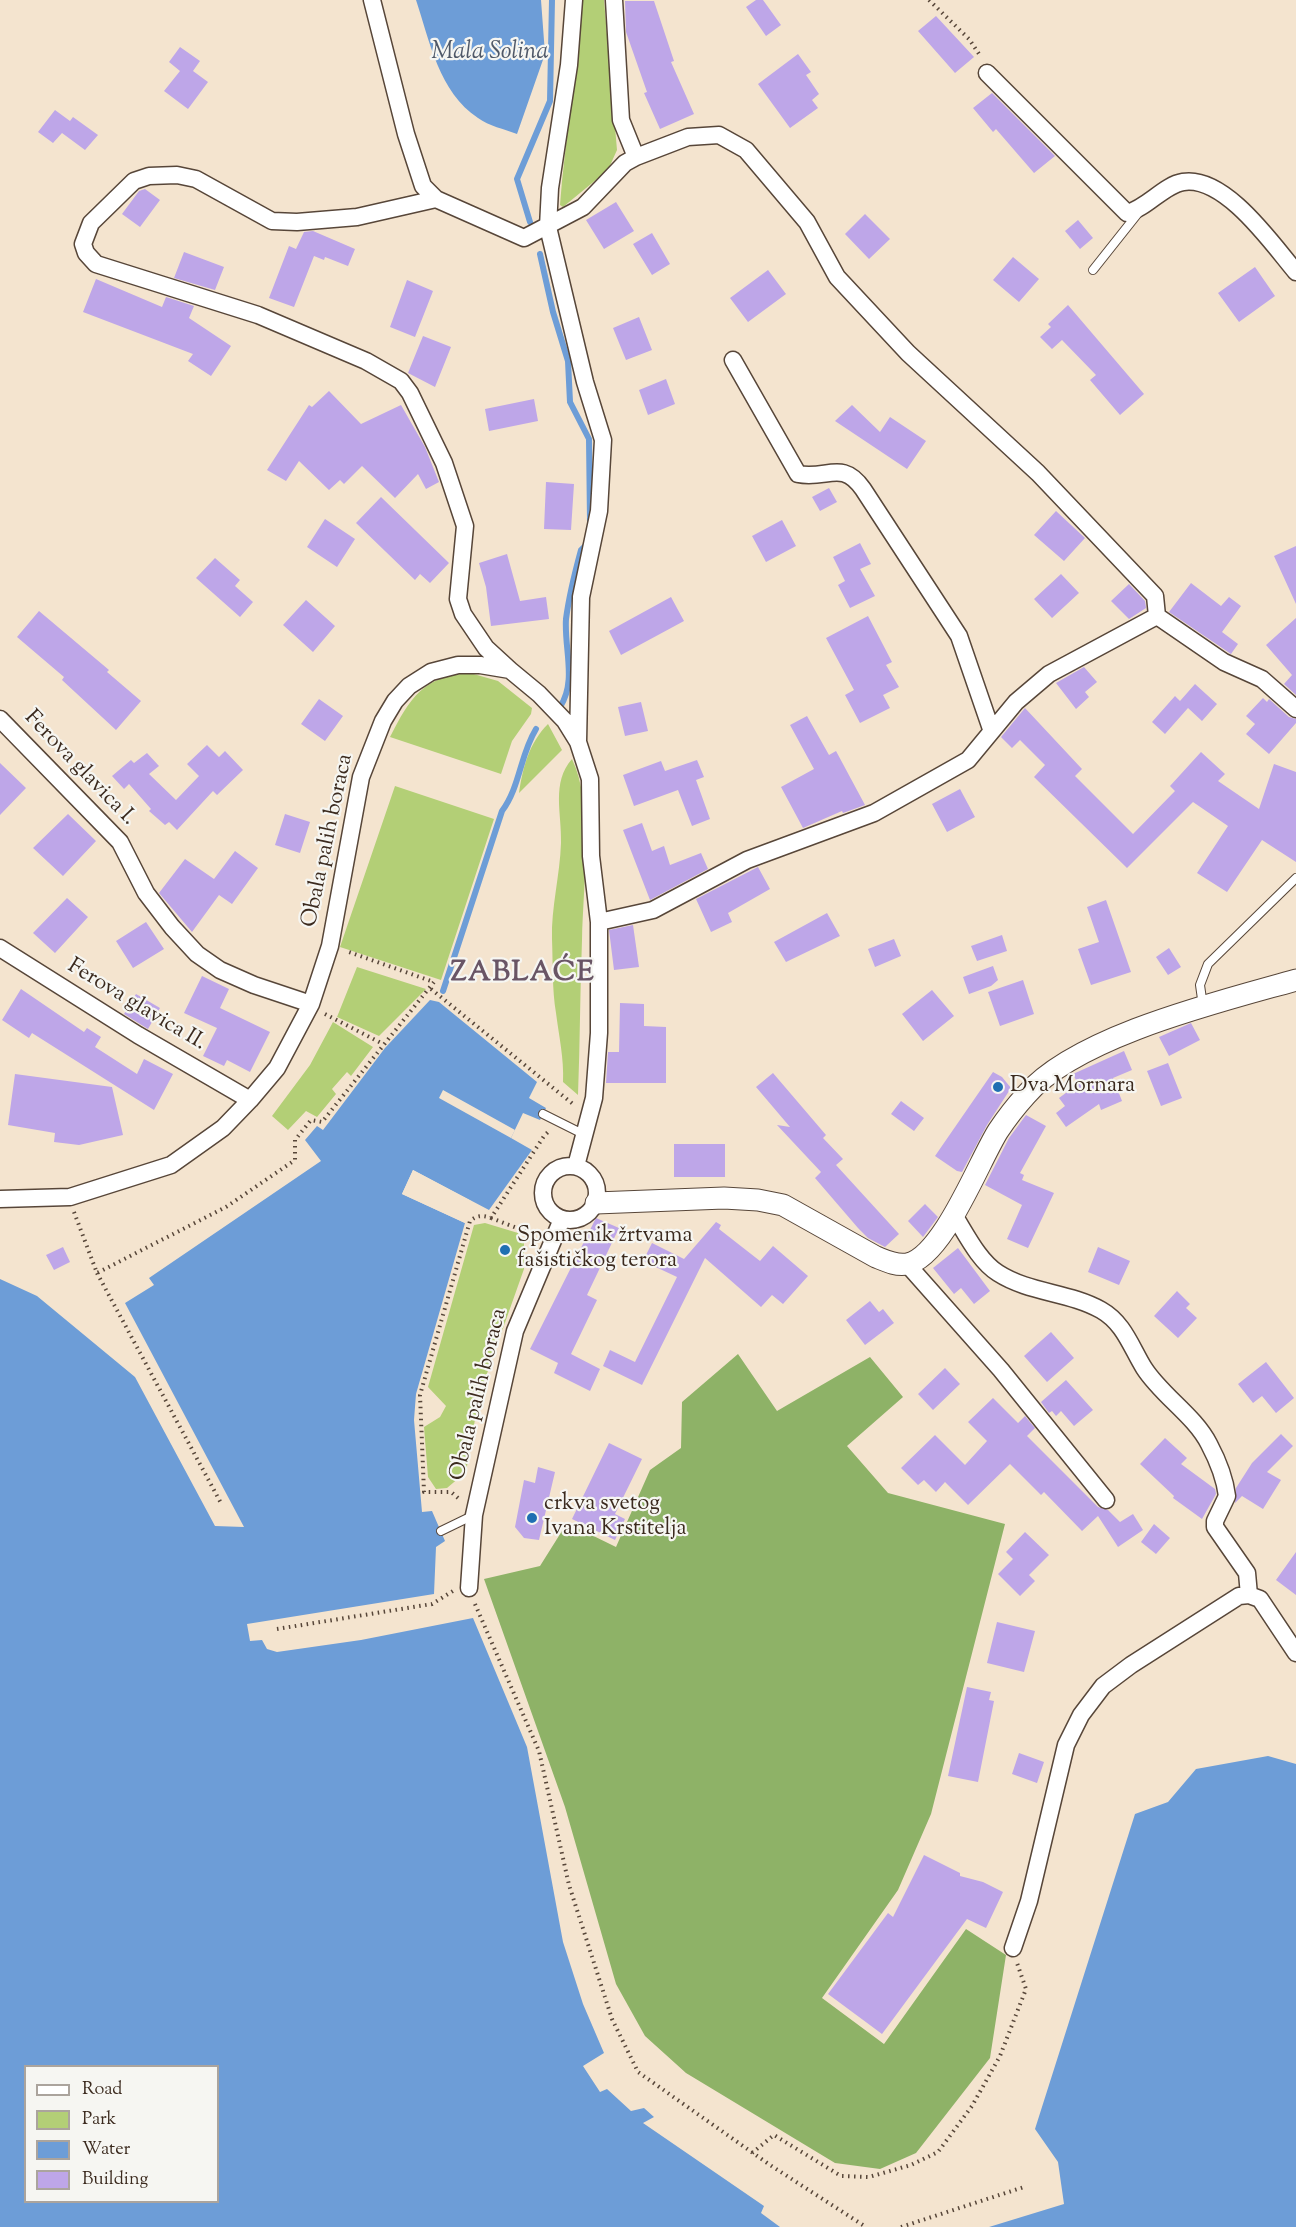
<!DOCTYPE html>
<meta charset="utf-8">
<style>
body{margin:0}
#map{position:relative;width:1296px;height:2227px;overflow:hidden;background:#f4e4cf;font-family:"Sorts Mill Goudy",serif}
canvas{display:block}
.legend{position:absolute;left:24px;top:2065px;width:195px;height:138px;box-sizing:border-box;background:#f6f6f2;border:2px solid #aba49d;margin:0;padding:8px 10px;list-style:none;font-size:18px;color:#3b2a1e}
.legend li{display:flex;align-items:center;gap:12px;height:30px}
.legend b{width:30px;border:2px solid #aba49d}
</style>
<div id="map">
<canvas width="1296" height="2227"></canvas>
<ul class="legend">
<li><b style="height:8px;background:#fff"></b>Road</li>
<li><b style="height:16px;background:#b3cf76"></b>Park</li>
<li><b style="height:16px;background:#6d9dd7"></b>Water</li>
<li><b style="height:16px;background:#bea6e8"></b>Building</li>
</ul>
</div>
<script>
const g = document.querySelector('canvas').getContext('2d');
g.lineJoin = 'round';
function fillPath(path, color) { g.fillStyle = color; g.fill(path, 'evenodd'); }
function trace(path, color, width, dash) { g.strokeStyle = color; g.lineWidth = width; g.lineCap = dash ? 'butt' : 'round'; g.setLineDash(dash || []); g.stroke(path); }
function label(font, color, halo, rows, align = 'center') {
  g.font = font + ' "Sorts Mill Goudy",serif'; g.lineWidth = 4.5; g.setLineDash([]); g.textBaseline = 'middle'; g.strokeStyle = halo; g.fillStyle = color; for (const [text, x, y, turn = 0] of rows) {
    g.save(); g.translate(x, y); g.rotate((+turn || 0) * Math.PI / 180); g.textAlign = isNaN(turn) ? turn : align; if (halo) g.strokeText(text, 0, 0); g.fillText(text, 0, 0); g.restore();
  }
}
const green = new Path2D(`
 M 582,0 L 604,0 L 617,150 L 608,170 L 563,207 L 560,205 L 562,181 Z
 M 470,673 L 498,681 L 532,708 L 531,714 L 512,741 L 501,774 L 390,737 C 410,698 423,676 470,673 Z
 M 548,724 L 562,750 L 519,793 C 523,767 529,743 548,724 Z
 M 572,759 C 594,804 583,889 582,940 C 580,992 580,1043 578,1095 L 563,1082 C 564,1058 559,1037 556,1013 C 552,989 553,964 552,939 C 551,908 560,875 561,843 C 562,813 551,783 572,759 Z
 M 395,786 L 494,819 L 441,980 L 340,947 Z
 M 357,967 L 426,989 L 379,1036 L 337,1017 Z
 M 333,1022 L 373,1047 L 351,1076 L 347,1072 L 332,1089 L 336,1094 L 317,1117 L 306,1111 L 288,1130 L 272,1116 L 310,1065 Z
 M 485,1223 L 518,1233 L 524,1242 L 524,1269 L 479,1396 L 466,1472 L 447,1488 L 436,1489 L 428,1477 L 424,1427 L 440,1417 L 446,1406 L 428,1387 L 474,1225 Z`);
const forest = new Path2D(`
 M 738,1354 L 777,1411 L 870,1357 L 903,1397 L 847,1446 L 888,1493 L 1005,1524 L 931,1814 L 898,1890 L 822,1998 L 884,2044 L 966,1929 L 1006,1955 L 990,2058 L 916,2153 L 880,2169 L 835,2163 L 686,2073 L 645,2036 L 616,1984 L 565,1807 L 484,1579 L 540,1566 L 567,1523 L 616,1547 L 650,1470 L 681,1448 L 682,1402 Z`);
const water = new Path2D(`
 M 416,0 L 541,0 L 545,54 L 517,134 C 504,129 489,126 478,118 C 439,92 430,42 416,0 Z
 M 430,1000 L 439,1002 L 537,1082 L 529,1098 L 546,1108 L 540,1120 L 523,1113 L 511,1138 L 532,1150 L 489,1210 L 413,1170 L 402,1194 L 465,1223 L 416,1394 L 414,1420 L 422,1512 L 432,1511 L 445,1541 L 436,1547 L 434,1594 L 247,1624 L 250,1641 L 262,1640 L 267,1649 L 277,1652 L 361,1640 L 473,1618 L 527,1747 L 563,1942 L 583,2004 L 604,2053 L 583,2066 L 600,2092 L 607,2089 L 631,2111 L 644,2108 L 654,2117 L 643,2123 L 764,2206 L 761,2213 L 780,2227 L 0,2227 L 0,1279 L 37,1296 L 135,1377 L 215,1526 L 244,1527 L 125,1303 L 154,1285 L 149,1278 L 321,1161 L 305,1140 L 317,1126 L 323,1130 L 385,1048 ZM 26,2066 L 218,2066 L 218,2202 L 26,2202 Z
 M 1268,1756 L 1296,1764 L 1296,2227 L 989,2227 L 1064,2204 L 1058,2162 L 1035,2129 L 1135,1814 L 1168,1802 L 1196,1769 Z`);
const pier = new Path2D(`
 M 443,1090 L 515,1130 L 511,1138 L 439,1098 Z
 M 413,1170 L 471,1201 L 471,1204 L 414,1174 L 406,1193 L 466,1220 L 465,1223 L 402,1194 Z`);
const stream = new Path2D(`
 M 530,222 L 517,179 L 550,101 L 552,0
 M 540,254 L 553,312 L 568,361 L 570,402 L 589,439 L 590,521
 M 560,707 C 577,681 564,649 566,619 C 569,596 575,572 581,550 L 588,543
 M 443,991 L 502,811 C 520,787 520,755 536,729`);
const building = new Path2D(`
 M 756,0 L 763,0 L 781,25 L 766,36 L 746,7 Z
 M 625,1 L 654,1 L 674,61 L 671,62 L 694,114 L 660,129 L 644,93 L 647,92 L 626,32 Z
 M 936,16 L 974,57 L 955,73 L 918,31 Z
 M 180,47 L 200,61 L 193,71 L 208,82 L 188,109 L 164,91 L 180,71 L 169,62 Z
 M 798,54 L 811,72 L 806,75 L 819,94 L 812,100 L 818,108 L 790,128 L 758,84 Z
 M 992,93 L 1055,156 L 1034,173 L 996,129 L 993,132 L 973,108 Z
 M 55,110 L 70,121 L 73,117 L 98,135 L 85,150 L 62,133 L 53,143 L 38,132 Z
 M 145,189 L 160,200 L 140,227 L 122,214 L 139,191 Z
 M 616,202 L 634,231 L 604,249 L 586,220 Z
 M 865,214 L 890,239 L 869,259 L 845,234 Z
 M 1078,220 L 1093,238 L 1080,249 L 1065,231 Z
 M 313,231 L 355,249 L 348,266 L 325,257 L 324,260 L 314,256 L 294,307 L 269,298 L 289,246 L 296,249 L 304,232 Z
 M 652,233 L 670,264 L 652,275 L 633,244 Z
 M 184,252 L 224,267 L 215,290 L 174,278 Z
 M 1013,257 L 1039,279 L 1019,302 L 993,280 Z
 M 1255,267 L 1275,296 L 1239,322 L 1218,293 Z
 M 768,270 L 786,294 L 748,322 L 730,298 Z
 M 96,279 L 162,307 L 166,297 L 194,306 L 189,318 L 231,346 L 211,376 L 188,361 L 193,354 L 83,312 Z
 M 407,280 L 433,291 L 415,337 L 390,327 Z
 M 1068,305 L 1144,394 L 1120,415 L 1090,380 L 1096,375 L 1062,340 L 1052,349 L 1040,337 L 1051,327 L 1048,324 Z
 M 639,317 L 652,350 L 626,360 L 613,328 Z
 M 423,336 L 451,347 L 435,387 L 408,373 Z
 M 666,379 L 675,404 L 648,415 L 639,390 Z
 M 329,391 L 361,424 L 401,405 L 425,447 L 439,482 L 426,489 L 418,474 L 395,498 L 362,466 L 344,484 L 340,480 L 329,490 L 299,461 L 286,481 L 267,470 L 309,405 L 312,407 Z
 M 534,399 L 538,421 L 489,431 L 485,409 Z
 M 852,405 L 880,432 L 890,417 L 926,441 L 907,469 L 835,421 Z
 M 546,482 L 574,484 L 571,530 L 544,529 Z
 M 829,488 L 837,502 L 820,511 L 812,497 Z
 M 381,497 L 449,563 L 430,583 L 420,574 L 415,580 L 356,523 Z
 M 1056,511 L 1085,538 L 1064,561 L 1034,535 Z
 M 325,519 L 355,539 L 337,567 L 307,547 Z
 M 782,520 L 796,546 L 766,562 L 752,536 Z
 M 860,543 L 871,564 L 860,569 L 875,596 L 850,608 L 838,585 L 845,581 L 833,557 Z
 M 1296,546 L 1296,604 L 1274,556 Z
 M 507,554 L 520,601 L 546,597 L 549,619 L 491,626 L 486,587 L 479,563 Z
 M 215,558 L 240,580 L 235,586 L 253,602 L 240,617 L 196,578 Z
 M 1061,574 L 1079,593 L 1052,618 L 1034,599 Z
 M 1191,583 L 1221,606 L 1229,597 L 1241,606 L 1222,632 L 1238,644 L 1231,654 L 1169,612 Z
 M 1129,584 L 1145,601 L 1146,608 L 1129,619 L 1111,601 Z
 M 671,597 L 684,621 L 621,655 L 609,631 Z
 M 306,600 L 335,626 L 313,652 L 283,625 Z
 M 39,611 L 109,670 L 107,672 L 141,701 L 116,730 L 62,680 L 64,677 L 17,637 Z
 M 868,616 L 892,662 L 886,665 L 899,687 L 883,695 L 890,708 L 860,723 L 845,695 L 854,690 L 826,638 Z
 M 1296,618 L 1296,695 L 1284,684 L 1292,675 L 1266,645 Z
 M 1084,667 L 1097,682 L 1085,692 L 1089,697 L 1076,709 L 1056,683 Z
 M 1195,684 L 1217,704 L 1202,721 L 1188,708 L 1165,734 L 1152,722 L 1175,696 L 1180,701 Z
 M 1263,698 L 1267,702 L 1269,699 L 1289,717 L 1296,719 L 1296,723 L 1269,754 L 1246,734 L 1255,724 L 1246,716 Z
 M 319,699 L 343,716 L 325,741 L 301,724 Z
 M 641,702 L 648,731 L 625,736 L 618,707 Z
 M 1025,708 L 1082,769 L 1075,776 L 1133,834 L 1175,791 L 1170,786 L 1201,752 L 1225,774 L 1218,781 L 1259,809 L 1274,764 L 1296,772 L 1296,862 L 1262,840 L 1227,892 L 1197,873 L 1228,826 L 1193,802 L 1127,868 L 1034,777 L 1045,765 L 1020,740 L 1012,748 L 1001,737 Z
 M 807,716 L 829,755 L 836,751 L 865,805 L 843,813 L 842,811 L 803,828 L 781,787 L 814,769 L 790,725 Z
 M 207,745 L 219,757 L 225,751 L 243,770 L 217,795 L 213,791 L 177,830 L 169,822 L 165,825 L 149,811 L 151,809 L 129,784 L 124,789 L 112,776 L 131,760 L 134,763 L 147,753 L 159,766 L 149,774 L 176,800 L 199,776 L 187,764 Z
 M 697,760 L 704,777 L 696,780 L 710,819 L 692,826 L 678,790 L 634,806 L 623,775 L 661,761 L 665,771 Z
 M 0,763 L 26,788 L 0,815 Z
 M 960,789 L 975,817 L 947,832 L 932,804 Z
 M 68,814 L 96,841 L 63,876 L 33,848 Z
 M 285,814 L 310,822 L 300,853 L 275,845 Z
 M 642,823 L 652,851 L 664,846 L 670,865 L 701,853 L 708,869 L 650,900 L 623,830 Z
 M 235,851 L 258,868 L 232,904 L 219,895 L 192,932 L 159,893 L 185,859 L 214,879 Z
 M 758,867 L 770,889 L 728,913 L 732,922 L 711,932 L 696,899 Z
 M 67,898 L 88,917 L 55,953 L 33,933 Z
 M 1106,900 L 1131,972 L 1091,985 L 1078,949 L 1099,942 L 1087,907 Z
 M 827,913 L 840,936 L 786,962 L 774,942 Z
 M 146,922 L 164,949 L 133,968 L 116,941 Z
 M 633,925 L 639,967 L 614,970 L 609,930 Z
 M 1002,935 L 1007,951 L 977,961 L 971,946 Z
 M 894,939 L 901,956 L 875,967 L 868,949 Z
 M 1169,948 L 1181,967 L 1168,975 L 1156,957 Z
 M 993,966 L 998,980 L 991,986 L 969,994 L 963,977 Z
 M 202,976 L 229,989 L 220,1008 L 270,1032 L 250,1072 L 227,1060 L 224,1066 L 203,1056 L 217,1028 L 184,1013 Z
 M 1023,980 L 1034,1014 L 1000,1026 L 988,992 Z
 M 21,989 L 84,1032 L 87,1028 L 101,1037 L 95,1047 L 137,1074 L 144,1059 L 173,1074 L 154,1110 L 32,1033 L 29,1038 L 2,1020 Z
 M 932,990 L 954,1016 L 923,1041 L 902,1014 Z
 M 136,994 L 160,1008 L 148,1029 L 124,1014 Z
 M 620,1003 L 644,1004 L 644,1026 L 666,1027 L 666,1083 L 606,1083 L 608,1052 L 619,1052 Z
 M 1191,1023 L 1200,1040 L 1169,1056 L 1159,1037 Z
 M 1124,1051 L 1132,1070 L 1113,1078 L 1122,1101 L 1101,1110 L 1099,1104 L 1066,1127 L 1056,1113 L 1065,1106 L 1059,1098 L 1078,1084 L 1073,1074 Z
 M 1168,1063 L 1182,1098 L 1161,1106 L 1147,1071 Z
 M 993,1072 L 1002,1077 L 1011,1088 L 987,1125 L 962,1172 L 957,1171 L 935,1156 Z
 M 773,1073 L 826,1135 L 823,1138 L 843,1159 L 836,1165 L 899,1234 L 885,1247 L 868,1238 L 858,1228 L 815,1178 L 821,1172 L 777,1125 L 790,1127 L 756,1087 Z
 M 15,1074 L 112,1087 L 123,1135 L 79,1145 L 54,1142 L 55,1133 L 8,1125 Z
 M 901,1101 L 924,1118 L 914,1131 L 891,1114 Z
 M 1026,1115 L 1046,1126 L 1020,1173 L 1024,1175 L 1022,1180 L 1054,1193 L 1028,1248 L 1007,1239 L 1022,1205 L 985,1185 L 1009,1138 Z
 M 674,1144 L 725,1144 L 725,1177 L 674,1177 Z
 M 925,1204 L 938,1217 L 923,1237 L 908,1221 Z
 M 596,1218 L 619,1228 L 587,1295 L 597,1300 L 571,1354 L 600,1369 L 590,1391 L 554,1373 L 558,1363 L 530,1349 Z
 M 716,1222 L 721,1225 L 719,1229 L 760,1261 L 773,1246 L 808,1276 L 783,1304 L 772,1295 L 761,1307 L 705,1258 L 642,1385 L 603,1366 L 610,1350 L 635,1362 L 677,1277 L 643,1261 L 652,1243 L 684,1259 Z
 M 63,1247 L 70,1262 L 54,1270 L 46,1255 Z
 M 1098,1247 L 1130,1261 L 1119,1285 L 1088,1272 Z
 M 958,1248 L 990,1291 L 974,1304 L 961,1288 L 954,1294 L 933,1268 Z
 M 1177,1291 L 1190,1304 L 1186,1308 L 1197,1318 L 1178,1338 L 1154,1316 Z
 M 870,1301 L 879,1312 L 883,1309 L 894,1323 L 865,1345 L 846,1320 Z
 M 1051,1332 L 1074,1358 L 1047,1382 L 1024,1356 Z
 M 1266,1362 L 1294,1398 L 1276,1413 L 1262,1396 L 1253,1403 L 1238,1384 Z
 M 945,1368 L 960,1384 L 933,1410 L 918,1394 Z
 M 1066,1380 L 1093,1410 L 1074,1426 L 1061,1411 L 1056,1416 L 1052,1411 L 1049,1413 L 1041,1402 Z
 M 993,1398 L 1018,1423 L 1025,1416 L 1035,1428 L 1027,1436 L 1098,1507 L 1108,1510 L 1120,1522 L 1133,1514 L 1143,1530 L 1118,1547 L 1098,1516 L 1082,1531 L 1044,1492 L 1041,1495 L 1010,1464 L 968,1505 L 945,1482 L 936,1492 L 924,1480 L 918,1485 L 901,1468 L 935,1435 L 965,1465 L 987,1441 L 968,1422 Z
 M 1281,1434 L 1293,1446 L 1267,1472 L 1281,1480 L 1263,1509 L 1242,1496 L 1235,1503 L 1236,1488 L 1252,1463 Z
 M 1165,1438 L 1187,1458 L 1181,1464 L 1215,1489 L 1216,1494 L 1202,1519 L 1173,1498 L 1174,1496 L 1140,1464 Z
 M 609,1443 L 642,1459 L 615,1514 L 625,1519 L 615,1540 L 572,1519 Z
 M 538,1467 L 555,1472 L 539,1540 L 524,1538 L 515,1527 L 524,1480 L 535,1483 Z
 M 1154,1524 L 1170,1538 L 1156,1554 L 1141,1542 Z
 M 1025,1532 L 1049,1555 L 1029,1575 L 1035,1581 L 1020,1596 L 998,1574 L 1013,1559 L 1006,1552 Z
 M 1296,1552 L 1296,1595 L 1276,1580 Z
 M 997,1622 L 1035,1631 L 1024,1672 L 987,1663 Z
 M 967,1687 L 991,1692 L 989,1700 L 994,1701 L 978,1782 L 948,1776 Z
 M 1019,1753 L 1044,1762 L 1037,1783 L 1012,1774 Z
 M 924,1855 L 960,1873 L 960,1876 L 983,1882 L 1003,1892 L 986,1928 L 967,1919 L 882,2034 L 828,1994 L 888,1913 L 893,1917 Z`);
const path = new Path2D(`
 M 929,0 L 969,39 L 981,57
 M 431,989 L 573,1104
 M 325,1014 L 383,1044
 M 74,1212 L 97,1273 L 226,1207 L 295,1160 L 295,1140 L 311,1120 L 322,1122 L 434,982 L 346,951
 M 491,1218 L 535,1235
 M 97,1273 L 222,1505
 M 458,1498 L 451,1492 L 424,1492 L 420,1395 L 470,1221 C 477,1215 483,1215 491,1218 L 544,1136 L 549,1131
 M 475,1604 L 539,1751 L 569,1885 L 612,2019 L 638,2072 L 770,2165 L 866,2227
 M 277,1629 L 432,1604 L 453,1591
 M 752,2153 L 774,2135 L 841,2176 L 869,2177 L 911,2165 L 938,2152 L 972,2106 L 1000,2056 L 1026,1989 L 1017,1963
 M 901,2227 L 1024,2187`);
const service = new Path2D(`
 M 1093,270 L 1139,212
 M 1203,1006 L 1200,985 L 1208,964 L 1296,878
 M 543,1114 L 583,1134
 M 441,1531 L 474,1515`);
const minor = new Path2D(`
 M 372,0 L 406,134 L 423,186 L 436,199 L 524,238 L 583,207 L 625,163 L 636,157 L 688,137 L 719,135 L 746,150 L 807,222 L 837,277 L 908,353 L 1038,473 L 1155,596 L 1157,616 L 1224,662 L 1262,679 L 1296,709
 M 574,0 L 569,65 L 550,188 L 548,227 L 585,382 L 603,440 L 599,511 L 581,597 L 578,742
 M 614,0 L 621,120 L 636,157
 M 987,73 L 1127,213 C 1147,208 1164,185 1183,182 C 1225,175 1273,245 1296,272
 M 436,199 L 357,217 L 297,222 L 272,221 L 196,179 L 177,175 L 149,176 L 134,181 L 91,223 L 83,244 L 86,253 L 96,264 L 258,315 L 366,361 L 401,381 L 410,393 L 444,463 L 465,526 L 458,599 L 463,614 L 486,648 L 510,670
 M 733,360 L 798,474 C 827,480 842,459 863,489 L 959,636 L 991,729
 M 0,719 L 120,842 L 146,893 L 172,927 L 197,954 L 220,970 L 254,985 L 311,1004
 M 599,922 L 653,910 L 747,860 L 874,813 L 968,760 L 1016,702 L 1049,674 L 1157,616
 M 0,948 L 138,1035 L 250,1100
 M543 1193a27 27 0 1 1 54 0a27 27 0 1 1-54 0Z
 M 0,1199 L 70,1197 L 171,1165 L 223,1128 L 250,1100 L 277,1068 L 311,1004 L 330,946 L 361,777 L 383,721 L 395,701 L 409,686 L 431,672 L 458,665 L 480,665 L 510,670 L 539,694 L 565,721 L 578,742 L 590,779 L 591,856 L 599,922 L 599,1033 L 594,1098 L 576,1166
 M 954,1215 C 966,1234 979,1261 998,1273 C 1029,1293 1069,1292 1101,1310 C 1124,1323 1131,1347 1144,1368 C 1162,1396 1194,1415 1209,1444 C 1217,1459 1225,1480 1227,1496 L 1215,1521 L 1215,1527 L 1247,1573 L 1249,1595 L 1260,1599 L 1296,1653
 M 907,1264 L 1001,1370 L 1106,1500
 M 469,1588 L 474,1515 L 515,1331 L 562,1219
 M 1013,1948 L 1029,1901 L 1066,1745 L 1081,1715 L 1103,1686 L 1131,1665 L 1239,1596 L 1249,1595`);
const tertiary = new Path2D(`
 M 596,1203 L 724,1198 L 758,1200 L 783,1205 L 876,1257 C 886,1261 896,1266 907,1264 C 943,1257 979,1161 998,1131 C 1006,1119 1016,1106 1026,1095 C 1076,1036 1222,1001 1296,980`);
const markers = [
 [998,1087,6,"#1f6fb2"],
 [505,1250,6,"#1f6fb2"],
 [532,1518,6,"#1f6fb2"]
];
const streetNames = [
 ["Ferova glavica I.",79,769,46],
 ["Obala palih boraca",329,841,-78],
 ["Ferova glavica II.",136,1006,31],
 ["Obala palih boraca",480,1395,-76]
];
const poiNames = [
 ["Dva Mornara",1010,1087],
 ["Spomenik žrtvama",517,1237],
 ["fašističkog terora",517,1262],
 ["crkva svetog",544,1505],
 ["Ivana Krstitelja",544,1530]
];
const waterNames = [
 ["Mala Solina",490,54]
];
const districtNames = [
 ["ZABLAĆE",523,975]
];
fillPath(green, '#b3cf76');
fillPath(forest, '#8eb267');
fillPath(water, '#6d9dd7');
fillPath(pier, '#f4e4cf');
trace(stream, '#6d9dd7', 6);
fillPath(building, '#bea6e8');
trace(service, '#574639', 10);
trace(minor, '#574639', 19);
trace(tertiary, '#574639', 23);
trace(path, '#574639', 4, [1.5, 4.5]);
trace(service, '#fff', 8);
trace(minor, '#fff', 16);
trace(tertiary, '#fff', 21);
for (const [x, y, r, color] of markers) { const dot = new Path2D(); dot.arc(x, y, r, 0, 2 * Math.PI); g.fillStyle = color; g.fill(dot); trace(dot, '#f6f6f2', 2); }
label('22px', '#3b2a1e', '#f6f6f2', streetNames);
label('22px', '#3b2a1e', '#f6f6f2', poiNames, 'left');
label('italic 24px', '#4f5868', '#f6f6f2', waterNames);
g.letterSpacing = '1.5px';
label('bold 28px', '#695565', '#f6f6f2', districtNames);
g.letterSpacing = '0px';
</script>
